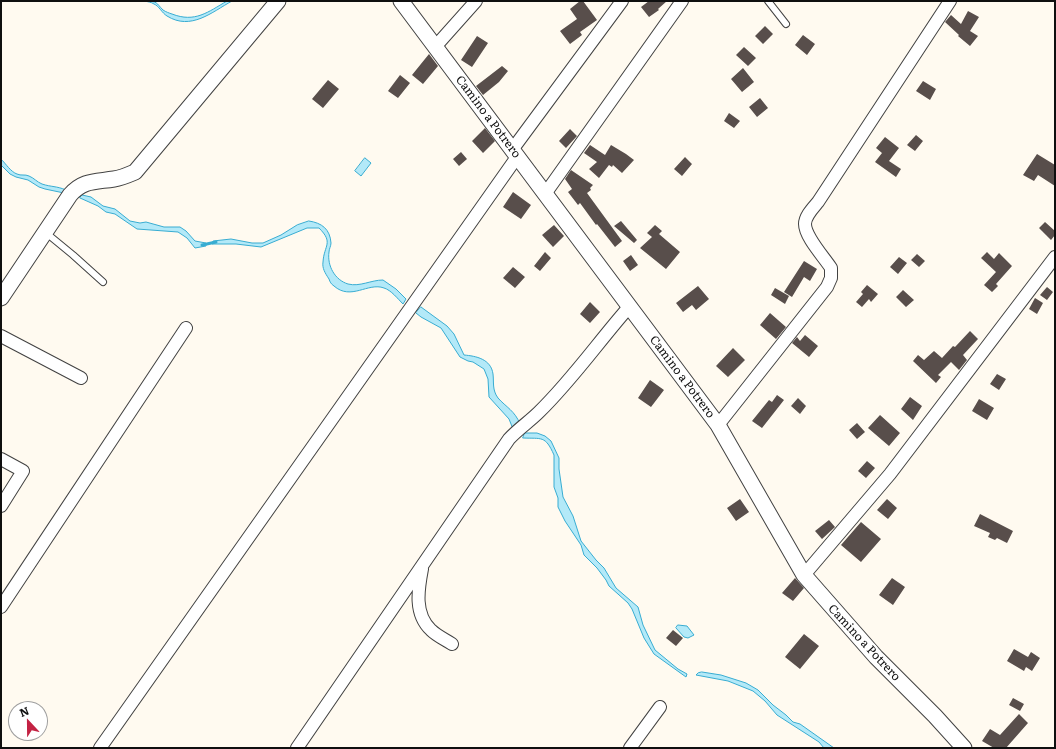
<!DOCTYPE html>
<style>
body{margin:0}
#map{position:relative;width:1056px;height:749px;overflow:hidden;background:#fffaf0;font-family:Literata,serif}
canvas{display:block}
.frame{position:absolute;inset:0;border:2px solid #0f0f0f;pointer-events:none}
.north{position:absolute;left:8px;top:701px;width:40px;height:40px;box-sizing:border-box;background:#fff;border:1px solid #9f9f9f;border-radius:50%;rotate:338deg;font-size:11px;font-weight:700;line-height:16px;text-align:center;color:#0f0f0f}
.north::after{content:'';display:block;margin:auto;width:14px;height:18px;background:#c32243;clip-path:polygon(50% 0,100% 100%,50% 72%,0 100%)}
</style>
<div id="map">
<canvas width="1056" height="749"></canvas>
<div class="frame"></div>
<div class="north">N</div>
</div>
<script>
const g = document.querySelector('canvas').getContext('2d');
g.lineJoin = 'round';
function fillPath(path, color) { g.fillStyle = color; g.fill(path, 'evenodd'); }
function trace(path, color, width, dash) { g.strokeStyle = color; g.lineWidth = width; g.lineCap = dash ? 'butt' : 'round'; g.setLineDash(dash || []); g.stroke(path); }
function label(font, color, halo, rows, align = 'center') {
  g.font = font + ' Literata,serif'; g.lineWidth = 4; g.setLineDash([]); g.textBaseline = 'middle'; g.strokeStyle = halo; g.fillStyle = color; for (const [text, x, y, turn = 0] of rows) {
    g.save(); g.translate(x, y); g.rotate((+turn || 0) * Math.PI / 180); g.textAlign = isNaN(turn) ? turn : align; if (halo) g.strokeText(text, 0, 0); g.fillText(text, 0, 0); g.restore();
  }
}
const water = new Path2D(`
 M 145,1 C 158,1 156,3 163,10 C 166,12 169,13 172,14 C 195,23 208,12 227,1 L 232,1 C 212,12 191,31 167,16 C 162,13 159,6 154,4 C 151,2 148,2 145,1 Z
 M 365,158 L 371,163 L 361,176 L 355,171 Z
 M 1,159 C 6,164 11,172 17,174 C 21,176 25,174 29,176 C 34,178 37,182 42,184 C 51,187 57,186 66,190 L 64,193 L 45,189 L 39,187 L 28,180 L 16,177 L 10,174 L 1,165 Z
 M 82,195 L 91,197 L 103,206 L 115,209 L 130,221 L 140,223 L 146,222 L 164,227 L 180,227 L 186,231 L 195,241 L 206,243 L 206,246 L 195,248 L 187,238 L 178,232 L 137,229 L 115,214 L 106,212 L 98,206 L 80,198 Z
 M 309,221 C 322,223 330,229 331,243 C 331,246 329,249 329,252 C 327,266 335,280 348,284 C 360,287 371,280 383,280 L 396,289 L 406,299 L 403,304 C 398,299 391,290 384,288 C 368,282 351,301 334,286 C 331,284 330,282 329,279 C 325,273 322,268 323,262 C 324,245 334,243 319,228 L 307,228 L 261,247 L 236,244 L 212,244 L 213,241 L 231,239 L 252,243 L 263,243 L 281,235 L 297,225 Z
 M 421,307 L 447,326 L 454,334 L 464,355 C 476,356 491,359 493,374 C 494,382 492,390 498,398 C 506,407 515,411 520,424 L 513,429 L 509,419 L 489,397 L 488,379 L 484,369 L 473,362 L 468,361 L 460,357 L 441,328 L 421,317 L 416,313 Z
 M 525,433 L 537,433 L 545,436 L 551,441 L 559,458 L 559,469 L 563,497 L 573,516 L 581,541 L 596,560 L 604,568 L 616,588 L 638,607 L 643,625 L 655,650 L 678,669 L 687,674 L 686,677 L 654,654 L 644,638 L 632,609 L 628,603 L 609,586 L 606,580 L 597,568 L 584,555 L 581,545 L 565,521 L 558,507 L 558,498 L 554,487 L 554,455 C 545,435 542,439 523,438 Z
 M 678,625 L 687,626 L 694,635 L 688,638 L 684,637 L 676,628 Z
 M 702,672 L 721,675 L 746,683 L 758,690 L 773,705 L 786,715 L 793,722 L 800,724 L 834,748 L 824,748 L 819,742 L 777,715 L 765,701 L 753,691 L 728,681 L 696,675 L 698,673 Z`);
const stream = new Path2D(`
 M 202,245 L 216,242`);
const building = new Path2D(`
 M 580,1 L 583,1 L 597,20 L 580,32 L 582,35 L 570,44 L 560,31 L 577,19 L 570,9 Z
 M 649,1 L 667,1 L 658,9 L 659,10 L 649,17 L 641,7 Z
 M 968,11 L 979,17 L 970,31 L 978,36 L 970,46 L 958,36 L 959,35 L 945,22 L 951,15 L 961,24 Z
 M 765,26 L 773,34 L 763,44 L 755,36 Z
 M 803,35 L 815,44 L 807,55 L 795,45 Z
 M 477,36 L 488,43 L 472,67 L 461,60 Z
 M 744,47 L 756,58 L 748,66 L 736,55 Z
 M 429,54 L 438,66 L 423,84 L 412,75 Z
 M 502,66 L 508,71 L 499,82 L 483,95 L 476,86 Z
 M 743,68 L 754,82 L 742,92 L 731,79 Z
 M 400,75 L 410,83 L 398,98 L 388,91 Z
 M 328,80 L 339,89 L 323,108 L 312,99 Z
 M 923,81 L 936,89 L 930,100 L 916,91 Z
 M 760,98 L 768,108 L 757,117 L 749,107 Z
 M 729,113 L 740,121 L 734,128 L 724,121 Z
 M 485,128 L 495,141 L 483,153 L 472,141 Z
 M 570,129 L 577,136 L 566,148 L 559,141 Z
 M 916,135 L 923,141 L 915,151 L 907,145 Z
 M 885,137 L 899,148 L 889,161 L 901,169 L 896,177 L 875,162 L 882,153 L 876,148 Z
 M 590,145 L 605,155 L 611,145 L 626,154 L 634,160 L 622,173 L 613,165 L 612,167 L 609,165 L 599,178 L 589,169 L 597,162 L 584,153 Z
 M 461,152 L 467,159 L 459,166 L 453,159 Z
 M 1037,154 L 1055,165 L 1055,186 L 1038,175 L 1034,181 L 1023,175 Z
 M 685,157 L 692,164 L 682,176 L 674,169 Z
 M 571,170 L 593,185 L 590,188 L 591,190 L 587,193 L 622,241 L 615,247 L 597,224 L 596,225 L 580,203 L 578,205 L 568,192 L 572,189 L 565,179 Z
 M 513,192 L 531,205 L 521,219 L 503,207 Z
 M 621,221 L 637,240 L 634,243 L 614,226 Z
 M 1045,222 L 1055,231 L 1055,235 L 1051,240 L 1039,228 Z
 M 554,225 L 564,236 L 553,247 L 542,235 Z
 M 655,225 L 662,231 L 659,234 L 680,252 L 666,269 L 640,248 L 652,237 L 647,233 Z
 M 545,252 L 551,258 L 540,271 L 534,266 Z
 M 987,252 L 994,259 L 999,253 L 1012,266 L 996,284 L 998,286 L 992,292 L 984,285 L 996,272 L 981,258 Z
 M 917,254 L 925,261 L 919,267 L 911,260 Z
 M 631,255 L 638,265 L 630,271 L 623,261 Z
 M 899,257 L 907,263 L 898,274 L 890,267 Z
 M 804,261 L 817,269 L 810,281 L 804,277 L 792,297 L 784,292 Z
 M 513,267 L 525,277 L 515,288 L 503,278 Z
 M 867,285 L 878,294 L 871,302 L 869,299 L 862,307 L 856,302 L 863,294 L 861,292 Z
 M 698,286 L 709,299 L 696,310 L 692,305 L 683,312 L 676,303 Z
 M 1047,287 L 1053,292 L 1047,300 L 1040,295 Z
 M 775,288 L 789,296 L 785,304 L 771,295 Z
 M 903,290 L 914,300 L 906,307 L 896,297 Z
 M 1035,298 L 1043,303 L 1037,314 L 1029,309 Z
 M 590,302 L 600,312 L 590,323 L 580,314 Z
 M 770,313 L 786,327 L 776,339 L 760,325 Z
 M 970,331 L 978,339 L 963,355 L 967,360 L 959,370 L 951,362 L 938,375 L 941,377 L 936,383 L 913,361 L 918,355 L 924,360 L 934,351 L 942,358 L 953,346 L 955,347 Z
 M 805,335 L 818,346 L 809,357 L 792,343 L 797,337 L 800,341 Z
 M 733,348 L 745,360 L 728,377 L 716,366 Z
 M 997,374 L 1006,379 L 999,390 L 990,384 Z
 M 650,380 L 664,390 L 651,407 L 638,398 Z
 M 777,395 L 784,400 L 762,428 L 752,421 L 769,400 L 772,402 Z
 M 910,397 L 922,406 L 913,420 L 901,409 Z
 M 798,398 L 806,406 L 800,414 L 791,406 Z
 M 979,399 L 994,408 L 987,420 L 972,411 Z
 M 880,415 L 900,433 L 889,446 L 868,428 Z
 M 857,423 L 865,432 L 857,439 L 849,430 Z
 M 867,461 L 875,468 L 866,478 L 858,471 Z
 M 740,499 L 749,512 L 736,521 L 727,508 Z
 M 887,499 L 897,508 L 888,519 L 877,510 Z
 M 980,514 L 1013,531 L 1007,543 L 997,538 L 995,540 L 988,537 L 990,533 L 974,526 Z
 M 829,520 L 835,527 L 822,539 L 815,531 Z
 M 861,522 L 881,539 L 861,562 L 841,545 Z
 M 795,578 L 804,588 L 793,601 L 782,593 Z
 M 892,578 L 905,587 L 893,605 L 879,595 Z
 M 673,630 L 683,638 L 676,646 L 666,638 Z
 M 804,634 L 819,646 L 800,669 L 785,657 Z
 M 1014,649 L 1028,657 L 1031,652 L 1040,658 L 1032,671 L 1026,667 L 1024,671 L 1007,661 Z
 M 1013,698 L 1024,704 L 1020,711 L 1009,705 Z
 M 1019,714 L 1028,723 L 1006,748 L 994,748 L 982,741 L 990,729 L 1000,735 Z`);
const service = new Path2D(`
 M 768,1 L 786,24
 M 45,232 L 73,255 L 103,282`);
const minor = new Path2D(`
 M 435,47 L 476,1
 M 512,150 L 622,1
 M 545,194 L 682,1
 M 1,336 L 81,378
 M 718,425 L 827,287 L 831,278 L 831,268 C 824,257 805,237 805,224 C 805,216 813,208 818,202 L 950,1
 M 1,459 L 23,471 L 1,506
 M 422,569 C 418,590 414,614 431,630 C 437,636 446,640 452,644
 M 804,575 L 890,474 L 1055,257
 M 1,607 L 186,328
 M 100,748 L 517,157
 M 297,748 L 509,439 C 518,429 529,422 539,412 C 572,380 599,341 629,307
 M 630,748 L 660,707`);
const tertiary = new Path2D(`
 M 401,1 L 718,425 L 804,575 L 876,657 L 935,716 L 964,748
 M 1,298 L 70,195 C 83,180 95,182 114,179 C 121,178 128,175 135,172 L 278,1`);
const streetNames = [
 ["Camino a Potrero",488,117,53],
 ["Camino a Potrero",682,377,53],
 ["Camino a Potrero",864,643,47]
];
fillPath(water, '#b3e9f8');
trace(water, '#38acd1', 1);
trace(stream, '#38acd1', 3);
fillPath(building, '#584e4b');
trace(service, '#424242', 8);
trace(minor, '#424242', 14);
trace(tertiary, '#424242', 17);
trace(service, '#fff', 6);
trace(minor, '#fff', 12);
trace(tertiary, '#fff', 15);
label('12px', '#0f0f0f', '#fff', streetNames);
</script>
